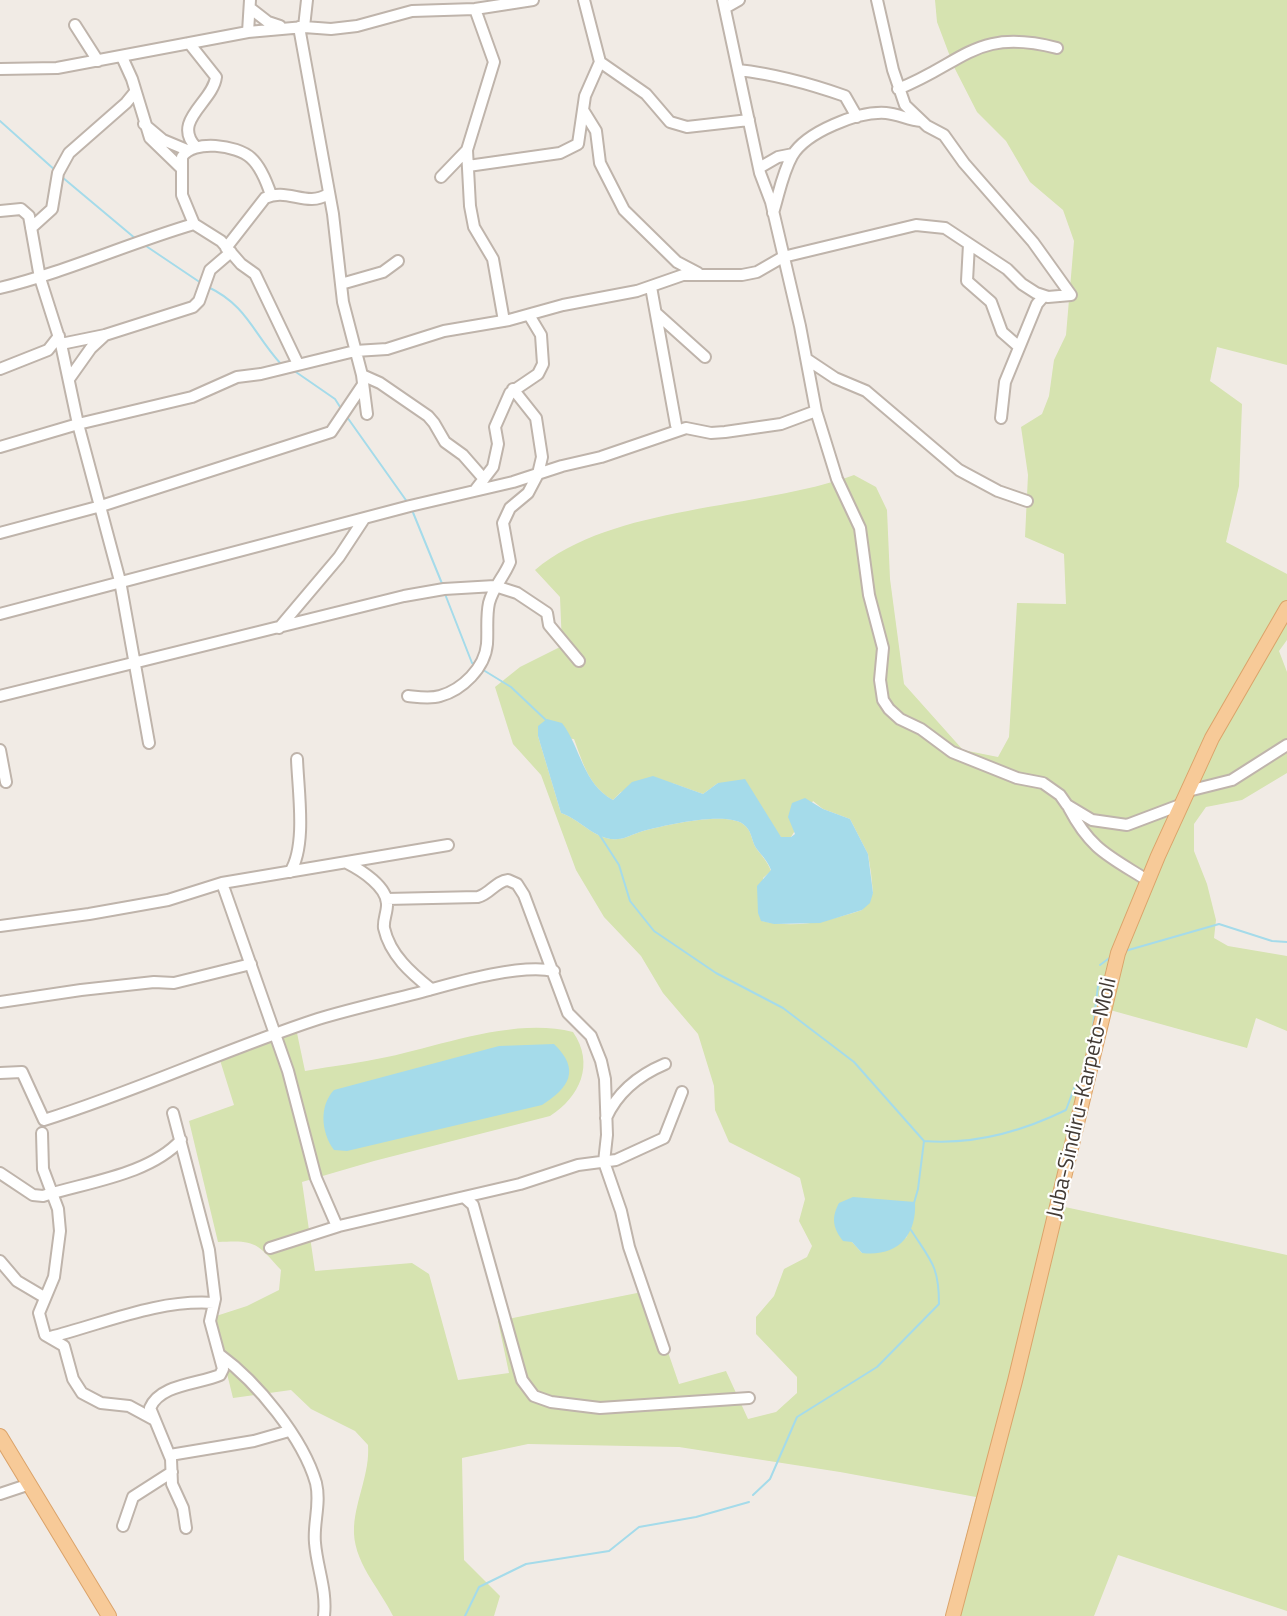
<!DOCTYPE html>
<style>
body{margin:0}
canvas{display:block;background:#f1ebe5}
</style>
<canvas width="1287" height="1616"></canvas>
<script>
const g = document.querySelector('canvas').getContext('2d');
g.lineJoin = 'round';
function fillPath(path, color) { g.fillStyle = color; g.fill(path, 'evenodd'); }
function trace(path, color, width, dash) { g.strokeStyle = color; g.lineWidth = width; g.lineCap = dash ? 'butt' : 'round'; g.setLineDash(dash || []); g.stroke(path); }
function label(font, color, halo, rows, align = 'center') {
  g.font = font + ' "Titillium Web",sans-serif'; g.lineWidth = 4.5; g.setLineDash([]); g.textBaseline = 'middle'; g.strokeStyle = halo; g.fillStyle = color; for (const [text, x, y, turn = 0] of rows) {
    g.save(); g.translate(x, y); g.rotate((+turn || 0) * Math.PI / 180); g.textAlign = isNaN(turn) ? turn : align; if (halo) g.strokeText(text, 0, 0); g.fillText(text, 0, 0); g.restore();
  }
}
const green = new Path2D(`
 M 935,0 L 1287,0 L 1287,365 L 1217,347 L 1210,381 L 1242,404 L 1239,486 L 1226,542 L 1287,574 L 1287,640 L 1279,651 L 1287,672 L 1287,773 L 1242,800 L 1206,807 L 1194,824 L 1194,851 L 1207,884 L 1216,920 L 1214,938 L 1228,946 L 1287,956 L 1287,1031 L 1256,1018 L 1247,1048 L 1110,1010 L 1065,1207 L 1287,1255 L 1287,1611 L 1118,1555 L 1094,1616 L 946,1616 L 976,1497 L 840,1472 L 679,1447 L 528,1444 L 462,1458 L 464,1560 L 500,1596 L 494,1616 L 393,1616 C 379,1587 352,1561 354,1527 C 356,1498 370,1473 368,1445 L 355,1431 L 311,1409 L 291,1390 L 233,1398 L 213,1317 L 247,1306 L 279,1290 L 281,1270 C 256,1242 255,1240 218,1242 L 189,1121 L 234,1105 L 219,1057 L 297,1033 L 305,1071 C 332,1066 360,1063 387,1057 C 443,1045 516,1017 573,1032 C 595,1064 580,1097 550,1116 L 374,1161 L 302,1182 L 315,1271 L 412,1263 L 429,1274 L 458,1380 L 509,1373 L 498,1321 L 647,1291 L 679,1384 L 726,1371 L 748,1419 L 776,1412 L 797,1393 L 797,1377 L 756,1334 L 756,1317 L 774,1296 L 784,1269 L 807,1257 L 812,1246 L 799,1221 L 805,1199 L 800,1178 L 729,1142 L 715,1110 L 714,1086 L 698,1034 L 663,993 L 641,956 L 604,917 L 576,870 L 541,775 L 513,744 L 495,687 L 520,667 L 562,646 L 560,597 L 535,570 C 613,504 758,510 854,475 L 876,487 L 887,510 L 890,579 L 904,684 L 963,750 L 998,757 L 1009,737 L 1017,603 L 1066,604 L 1064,554 L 1025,537 L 1028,475 L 1021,427 L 1042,414 L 1049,396 L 1054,360 L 1066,335 L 1074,241 L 1063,210 L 1030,182 L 1006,141 L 977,112 L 954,67 L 937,22 ZM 538,736 L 574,739 C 583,763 589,787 613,800 L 621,792 L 672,783 L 703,794 L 718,783 L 781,837 L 791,837 L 813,801 L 823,809 L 850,819 L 868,854 L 871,873 L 873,893 L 862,910 C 828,921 797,929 762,921 L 763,878 L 771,871 C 767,861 762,856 756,848 C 751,840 752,830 743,824 C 724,811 662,826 640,832 C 633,834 625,839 618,839 C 597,842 580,819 561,813 ZM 908,1234 L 906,1238 L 862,1253 L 852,1242 Z`);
const water = new Path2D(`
 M 547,719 L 562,723 C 581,748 583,784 613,800 L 632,782 L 653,776 L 703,794 L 718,783 L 745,779 L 781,837 L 791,837 L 795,834 L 788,817 L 792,803 L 805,798 L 823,809 L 850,819 L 868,854 L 873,893 L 870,903 L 862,910 L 820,923 L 774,924 L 761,921 L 758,913 L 757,886 L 771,870 C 767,860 762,856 756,848 C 751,840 752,830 743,824 C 724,811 662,826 640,832 C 633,834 625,839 618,839 C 597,842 580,819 561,813 L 538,736 L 538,726 Z
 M 554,1044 C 581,1070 569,1088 542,1105 L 347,1151 L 334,1150 C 321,1132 319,1106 334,1090 L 499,1046 Z
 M 853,1197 L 915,1202 C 917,1237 896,1257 862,1253 L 852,1242 L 843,1241 C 833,1228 831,1218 839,1203 Z`);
const stream = new Path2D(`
 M 0,121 L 56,171
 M 62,177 L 136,239
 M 143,244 L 201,283
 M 208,287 C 247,305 254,335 281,364
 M 293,370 L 335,399 L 342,410
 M 347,417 L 408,503
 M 412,510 L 443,586
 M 445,594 L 472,663 L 476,665
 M 480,668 L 511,687 L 548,722
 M 599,834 L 619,865 L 630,901 L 654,931 L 716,973 L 783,1008 L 854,1062 L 924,1141 C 974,1145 1021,1132 1066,1110 L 1075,1086 L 1080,1081
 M 1125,951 L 1219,924 L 1272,941 L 1287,942
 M 1100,965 L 1112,956
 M 1092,1034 L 1098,986
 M 914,1203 L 918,1189 L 924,1141
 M 753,1495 L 770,1479 L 797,1417 L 877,1367 L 939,1304 C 939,1266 931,1261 911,1230
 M 465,1616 L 479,1587 L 526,1564 L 609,1551 L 639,1527 L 696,1517 L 749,1502`);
const minor = new Path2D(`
 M 723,0 L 760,173 L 771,202 L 800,326 L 816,411 L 837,479 L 860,528 L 869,595 L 883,648 L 880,680 L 883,700 L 889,709 L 900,719 L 921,729 L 952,752 L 1017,778 L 1043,783 L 1060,795 L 1067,805 L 1092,820 L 1127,825 L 1180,805
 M 250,8 L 268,22 L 280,26
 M 725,8 L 739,0
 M 475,9 L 494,62 L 467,150 L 470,206 L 474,227 L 493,259 L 504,321
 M 75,25 L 98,61
 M 299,27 L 333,214 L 343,302 L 362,375 L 367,414
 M 304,27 L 307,0
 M 248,32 L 250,0
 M 189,43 L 216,77 C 213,102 171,121 196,147
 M 122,57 L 132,79 L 150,138 L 181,168
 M 600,62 L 646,94 L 670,122 L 687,127 L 749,120
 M 0,69 L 57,68 L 248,32 L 304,27 L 331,29 L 357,26 L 412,11 L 475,9 L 533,0
 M 738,70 C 774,74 811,84 845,96 L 857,117
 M 898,89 C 964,63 976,27 1057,48
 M 583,110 L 596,131 L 600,163 L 624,210 L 677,262 L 698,273
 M 144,124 L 163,140 L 187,150
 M 468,166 L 560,153 L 578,144 L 585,96 L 600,62 L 584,0
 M 759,168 L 778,157 L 793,154
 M 441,177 L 467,150
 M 271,195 C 267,183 261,167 251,158 C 237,145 193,139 182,157 L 182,195 L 194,224 L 221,241 L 241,264 L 255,274 L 298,364
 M 0,211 L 21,209 L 29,216 L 40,278 L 61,344 L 78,424 L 120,581 L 149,743
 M 773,213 C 779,194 782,174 792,156 C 806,132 858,111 886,113 C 898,114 909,120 921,121
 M 31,228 L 52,209 L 58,173 L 69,153 L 126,103 L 135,92
 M 969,244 L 967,281 L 991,302 L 1002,332 L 1018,346
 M 226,248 L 265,198 C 287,187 307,208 328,194
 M 341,284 L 383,272 L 398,261
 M 651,287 L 676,425
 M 0,288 C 66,272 129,243 194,224
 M 656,313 L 705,357
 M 61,344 L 105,335 L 193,307 L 199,301 L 210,270 L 231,252
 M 808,360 L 835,378 L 866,391 L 959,470 L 998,491 L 1027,501
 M 0,369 L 48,350 L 59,336
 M 362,375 L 380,383 L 428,416 L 434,423 L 445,442 L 463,455 L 484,479
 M 69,379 L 91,348 L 105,335
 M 1001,418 L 1005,382 L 1037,304 L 1044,296
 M 0,447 L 78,424 L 192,397 L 237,377 L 261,374 L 355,351 L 387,349 L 444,331 L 509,320 L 563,305 L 637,291 L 683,275 L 742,275 L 757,272 L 783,257 L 916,225 L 945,228 L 1007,269 L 1022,284 L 1036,293 L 1048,297 L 1071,295 L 1033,242 L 964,163 L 944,135 L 927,126 L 905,105 L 893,70 L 877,0
 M 476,489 L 493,467 L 498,444 L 495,427 L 510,393 L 538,374 L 543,364 L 541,335 L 529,315
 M 0,533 L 101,506 L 331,432 L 362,386
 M 0,614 L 410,506 L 513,482 L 562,466 L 601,457 L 686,428 L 711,433 L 725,432 L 781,424 L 816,411
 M 279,628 L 339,557 L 364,519
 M 0,696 L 404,596 L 444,589 L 495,586 L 517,593 L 547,613 L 549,625 L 579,661
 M 408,696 C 418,697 430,699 440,696 C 462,690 485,668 487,644 C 488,630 486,617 489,603 C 493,587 504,577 510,562 L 503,523 L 510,508 L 528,493 L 538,474 L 542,457 L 536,418 L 513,389
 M 0,750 L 6,782
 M 1188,791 L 1232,780 L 1287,745
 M 1069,808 C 1091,850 1109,856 1147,880
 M 347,863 C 361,870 388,887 387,905 C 387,913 383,920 384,928 C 390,955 411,973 431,989
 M 290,872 C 307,846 298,790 297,759
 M 222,883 L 288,1071 L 316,1178 L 336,1224 L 339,1226 L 464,1197 L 473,1205 L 522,1380 L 534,1396 L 551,1402 L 600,1408 L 749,1398
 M 386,899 L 478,897 C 490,894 496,881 508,880 L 517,884 L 524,895 L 568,1013 L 591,1036 L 601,1061 L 605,1079 L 607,1135 L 604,1162 L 621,1211 L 629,1247 L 664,1349
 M 0,926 L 89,914 L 168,900 L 222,883 L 448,845
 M 0,1002 L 81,990 L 154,982 L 174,983 L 251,964
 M 0,1073 L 22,1072 L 44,1120 C 137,1091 226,1049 318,1019 C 354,1008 392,1000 429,990 C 461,981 521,964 554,971
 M 173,1113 L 209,1250 L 215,1299 L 210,1321 L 223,1369 L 220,1375 C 199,1384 160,1384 150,1408 L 171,1459 L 172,1484 L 183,1508 L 186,1528
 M 606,1118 C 618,1091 639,1075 665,1064
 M 42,1133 L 43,1169 L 58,1209 L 60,1231 L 54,1277 L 39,1313 L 45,1335 L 64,1346 L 73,1379 L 82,1393 L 101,1403 L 129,1406 L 153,1419
 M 0,1173 L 33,1195 L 43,1196 C 87,1182 149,1175 181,1140
 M 464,1197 L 520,1184 L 578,1165 L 616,1160 L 664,1138 L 682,1092
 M 270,1248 L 339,1226
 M 0,1261 L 17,1281 L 44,1297
 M 50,1337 C 103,1324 157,1299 214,1303
 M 220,1355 C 257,1382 303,1438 316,1483 C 321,1504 313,1523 315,1543 C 317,1568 327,1590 324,1616
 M 170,1455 L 254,1441 L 289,1431
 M 0,1494 L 27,1485
 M 123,1526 L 133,1497 L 172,1472`);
const major = new Path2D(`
 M 0,1436 L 109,1616
 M 953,1616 L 1015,1381 L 1118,953 L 1158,856 L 1212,738 L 1287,608`);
const streetNames = [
 ["Juba-Sindiru-Karpeto-Moli",1083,1098,-77]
];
fillPath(green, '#d6e3b0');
fillPath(water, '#a5dbea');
trace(stream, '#a5dbea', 2);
trace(minor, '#bfb4ab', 14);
trace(major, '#dba36a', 16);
trace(minor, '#fff', 10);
trace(major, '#f7ca98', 14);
label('22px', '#433b35', '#fff', streetNames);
</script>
